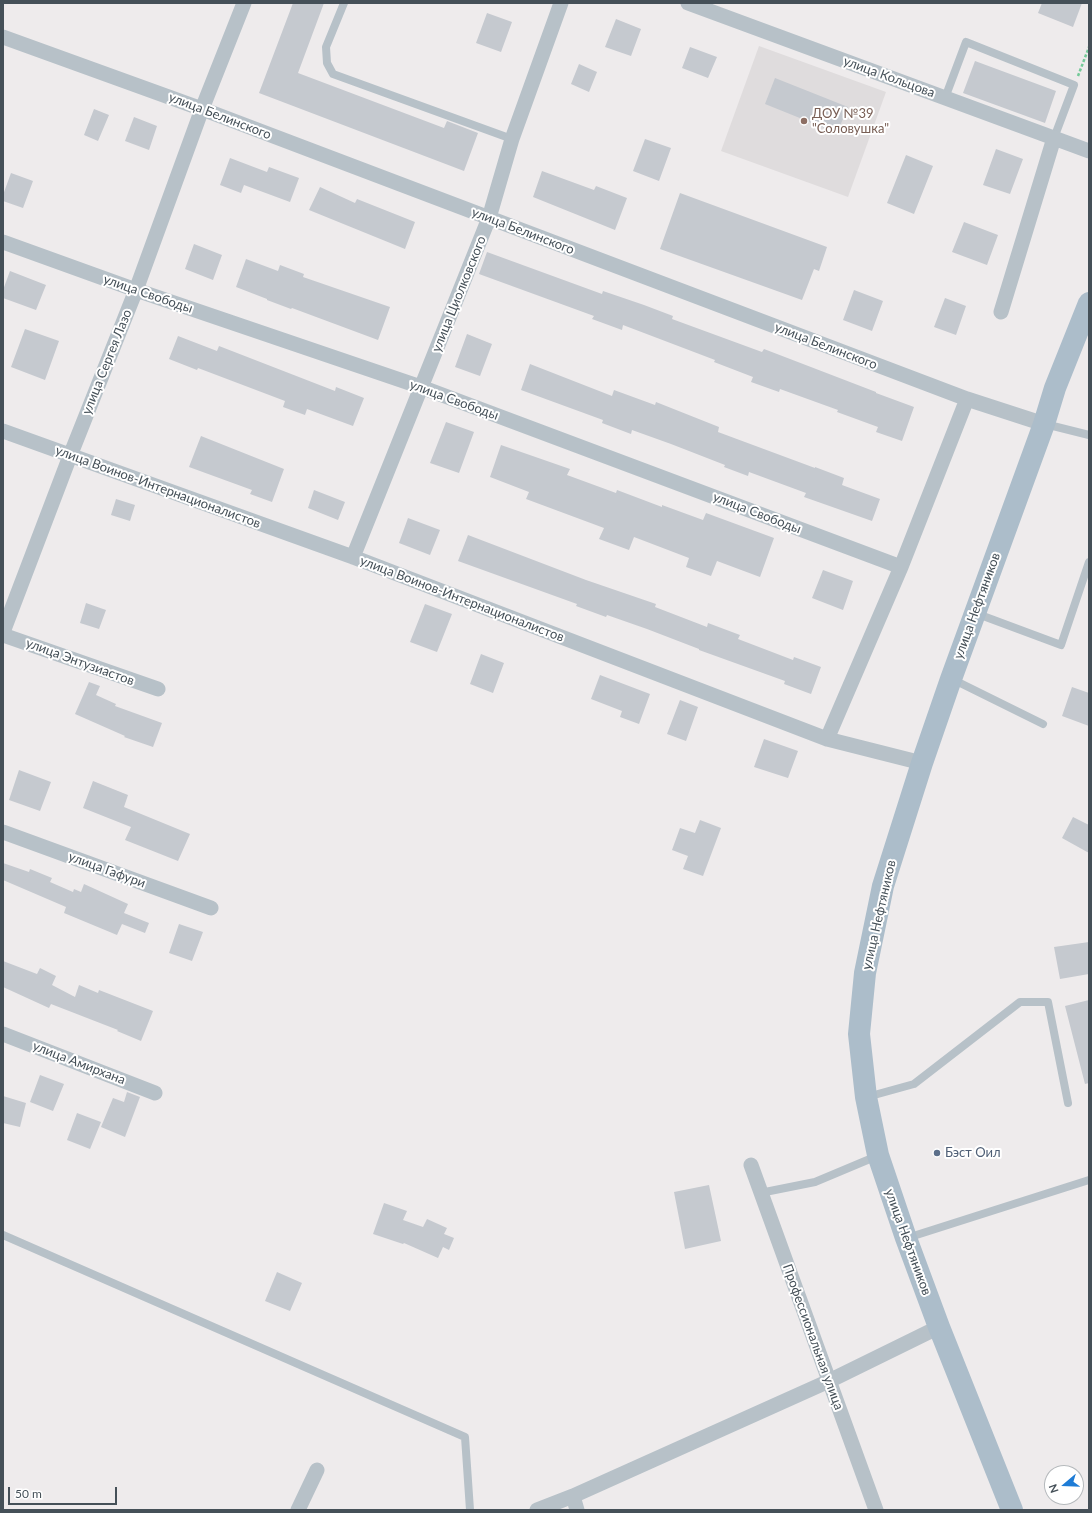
<!DOCTYPE html>
<meta charset="utf-8">
<style>
body{margin:0}
#map{position:relative;width:1092px;height:1513px;overflow:hidden;background:#eeebec;font-family:Lato,sans-serif}
canvas{display:block}
.frame{position:absolute;inset:0;border:4px solid #455058;pointer-events:none}
.north{position:absolute;left:1044px;top:1465px;width:40px;height:40px;box-sizing:border-box;background:#fff;border:1px solid #b5b9bc;border-radius:50%;rotate:251deg;font-size:11px;font-weight:700;line-height:16px;text-align:center;color:#455058}
.north::after{content:'';display:block;margin:auto;width:14px;height:18px;background:#1e7cd6;clip-path:polygon(50% 0,100% 100%,50% 72%,0 100%)}
.scale{position:absolute;left:8px;top:1487px;width:109px;height:18px;box-sizing:border-box;border:2px solid #455058;border-top:0;padding-left:5px;font-size:12px;line-height:14px;white-space:nowrap;color:#455058;-webkit-text-stroke:3px #fff;paint-order:stroke}
</style>
<div id="map">
<canvas width="1092" height="1513"></canvas>
<div class="frame"></div>
<div class="north">N</div>
<div class="scale">50 m</div>
</div>
<script>
const g = document.querySelector('canvas').getContext('2d');
g.lineJoin = 'round';
function fillPath(path, color) { g.fillStyle = color; g.fill(path, 'evenodd'); }
function trace(path, color, width, dash) { g.strokeStyle = color; g.lineWidth = width; g.lineCap = dash ? 'butt' : 'round'; g.setLineDash(dash || []); g.stroke(path); }
function label(font, color, halo, rows, align = 'center') {
  g.font = font + ' Lato,sans-serif'; g.lineWidth = 4; g.setLineDash([]); g.textBaseline = 'middle'; g.strokeStyle = halo; g.fillStyle = color; for (const [text, x, y, turn = 0] of rows) {
    g.save(); g.translate(x, y); g.rotate((+turn || 0) * Math.PI / 180); g.textAlign = isNaN(turn) ? turn : align; if (halo) g.strokeText(text, 0, 0); g.fillText(text, 0, 0); g.restore();
  }
}
const education = new Path2D(`
 M 759,46 L 886,92 L 848,197 L 721,151 Z`);
const building = new Path2D(`
 M 293,3 L 324,3 L 298,73 L 444,128 L 447,121 L 478,133 L 464,171 L 259,93 Z
 M 1042,3 L 1082,3 L 1073,27 L 1038,13 Z
 M 487,13 L 512,22 L 501,52 L 476,43 Z
 M 616,19 L 641,29 L 631,56 L 605,47 Z
 M 690,47 L 717,57 L 708,78 L 682,68 Z
 M 975,61 L 1056,91 L 1045,123 L 963,93 Z
 M 579,64 L 597,72 L 589,92 L 571,84 Z
 M 775,78 L 848,107 L 837,133 L 765,104 Z
 M 94,109 L 109,115 L 98,141 L 84,135 Z
 M 134,117 L 157,126 L 149,150 L 125,141 Z
 M 645,139 L 671,148 L 659,181 L 633,171 Z
 M 996,149 L 1023,159 L 1010,194 L 983,185 Z
 M 906,155 L 933,166 L 914,214 L 887,203 Z
 M 230,158 L 267,172 L 269,167 L 299,178 L 290,202 L 244,185 L 241,193 L 220,185 Z
 M 542,171 L 594,190 L 596,186 L 627,198 L 615,230 L 533,197 Z
 M 11,173 L 33,181 L 23,208 L 3,201 L 3,195 Z
 M 320,187 L 355,203 L 357,199 L 415,222 L 405,249 L 309,210 Z
 M 680,193 L 827,247 L 819,271 L 814,269 L 802,300 L 660,249 Z
 M 964,222 L 998,235 L 987,265 L 952,252 Z
 M 194,244 L 222,255 L 213,280 L 185,269 Z
 M 487,252 L 602,294 L 603,291 L 644,305 L 673,316 L 672,319 L 762,352 L 764,349 L 876,392 L 876,393 L 914,407 L 902,441 L 876,432 L 878,427 L 837,412 L 838,410 L 780,389 L 779,392 L 751,382 L 753,377 L 714,362 L 715,360 L 623,325 L 622,330 L 592,319 L 594,316 L 479,274 Z
 M 246,259 L 278,271 L 280,265 L 304,274 L 303,277 L 390,307 L 378,340 L 292,308 L 291,309 L 267,300 L 267,299 L 236,287 Z
 M 10,271 L 46,285 L 36,310 L 3,298 L 3,290 Z
 M 854,290 L 883,301 L 872,331 L 843,320 Z
 M 945,298 L 966,306 L 956,335 L 934,327 Z
 M 25,329 L 59,341 L 45,380 L 11,367 Z
 M 467,334 L 492,344 L 480,376 L 455,367 Z
 M 178,336 L 217,351 L 219,346 L 335,391 L 336,387 L 364,398 L 353,426 L 307,409 L 305,415 L 283,407 L 285,401 L 198,368 L 197,370 L 169,359 Z
 M 530,364 L 612,396 L 614,390 L 655,405 L 656,402 L 719,427 L 718,432 L 815,468 L 815,467 L 844,478 L 842,485 L 880,499 L 872,521 L 804,497 L 806,493 L 749,472 L 748,476 L 724,467 L 725,465 L 671,444 L 632,430 L 631,434 L 602,423 L 603,420 L 521,390 Z
 M 446,422 L 474,432 L 459,473 L 430,463 Z
 M 201,436 L 284,469 L 272,502 L 250,494 L 252,490 L 189,467 Z
 M 501,445 L 570,469 L 567,475 L 616,493 L 617,490 L 662,507 L 662,505 L 703,520 L 706,513 L 774,538 L 760,577 L 717,561 L 711,576 L 686,567 L 689,558 L 634,537 L 629,550 L 599,539 L 604,528 L 526,499 L 529,492 L 490,477 Z
 M 314,490 L 345,502 L 338,520 L 308,508 Z
 M 116,499 L 135,505 L 130,521 L 111,515 Z
 M 408,518 L 440,530 L 430,555 L 399,543 Z
 M 468,535 L 586,580 L 656,604 L 655,607 L 707,627 L 708,623 L 740,635 L 738,639 L 793,660 L 794,657 L 821,667 L 811,694 L 784,684 L 785,681 L 699,650 L 699,649 L 647,629 L 607,615 L 606,617 L 576,606 L 577,604 L 458,561 Z
 M 823,570 L 853,581 L 843,610 L 812,598 Z
 M 86,603 L 106,610 L 99,629 L 80,623 Z
 M 425,604 L 452,614 L 437,652 L 410,642 Z
 M 481,654 L 504,663 L 493,693 L 470,684 Z
 M 600,675 L 650,694 L 639,724 L 620,717 L 622,711 L 591,699 Z
 M 89,682 L 100,686 L 96,695 L 116,704 L 115,706 L 162,723 L 153,747 L 124,737 L 125,736 L 75,714 Z
 M 1072,687 L 1089,693 L 1089,726 L 1062,716 Z
 M 680,700 L 698,707 L 686,741 L 667,734 Z
 M 764,739 L 798,751 L 788,778 L 754,767 Z
 M 19,770 L 51,782 L 40,811 L 9,800 Z
 M 93,781 L 128,795 L 124,807 L 190,834 L 178,861 L 125,840 L 131,827 L 83,808 Z
 M 1073,817 L 1089,825 L 1089,853 L 1062,838 Z
 M 700,820 L 721,828 L 703,876 L 683,869 L 688,856 L 672,850 L 680,828 L 695,833 Z
 M 3,863 L 29,872 L 30,869 L 52,878 L 50,882 L 73,892 L 74,889 L 81,892 L 84,884 L 128,904 L 124,913 L 149,923 L 145,933 L 122,924 L 117,935 L 64,913 L 66,907 L 3,880 Z
 M 179,924 L 203,932 L 192,961 L 169,953 Z
 M 1089,942 L 1089,974 L 1060,979 L 1054,947 Z
 M 3,961 L 37,974 L 40,968 L 56,976 L 52,985 L 75,997 L 79,985 L 98,993 L 99,990 L 153,1011 L 141,1041 L 117,1031 L 118,1030 L 51,1004 L 49,1008 L 3,987 Z
 M 1089,1000 L 1089,1083 L 1085,1084 L 1065,1006 Z
 M 40,1075 L 64,1084 L 53,1111 L 30,1102 Z
 M 127,1092 L 140,1097 L 125,1137 L 101,1127 L 113,1098 L 124,1102 Z
 M 3,1096 L 26,1103 L 20,1127 L 3,1123 Z
 M 77,1113 L 101,1122 L 90,1149 L 67,1140 Z
 M 709,1185 L 721,1241 L 685,1249 L 674,1192 Z
 M 384,1203 L 407,1211 L 403,1220 L 423,1227 L 427,1219 L 447,1228 L 444,1234 L 454,1238 L 449,1250 L 443,1247 L 438,1258 L 404,1243 L 403,1244 L 373,1234 Z
 M 277,1272 L 302,1283 L 290,1311 L 265,1301 Z`);
const path = new Path2D(`
 M 1078,76 L 1089,47`);
const lane = new Path2D(`
 M 344,3 L 326,47 L 327,63 L 333,74 L 512,139
 M 945,98 L 966,42 L 1074,85 L 1054,138
 M 1045,424 L 1089,435
 M 975,613 L 1061,645 L 1089,562
 M 952,679 L 1043,724
 M 867,1097 L 914,1084 L 1020,1002 L 1048,1002 L 1068,1103
 M 760,1193 L 815,1182 L 877,1156
 M 3,1235 L 465,1437 L 470,1510
 M 907,1238 L 1089,1180`);
const street = new Path2D(`
 M 688,3 L 1089,151
 M 3,37 L 202,109 L 967,399 L 1044,424
 M 3,242 L 136,290 L 421,387 L 901,567
 M 1001,312 L 1054,138
 M 3,431 L 353,557 L 827,739 L 922,763
 M 353,557 L 489,218 L 512,139 L 561,3
 M 3,632 L 70,456 L 136,290 L 202,109 L 244,3
 M 3,635 L 158,689
 M 827,739 L 901,567 L 967,399
 M 3,832 L 211,908
 M 3,1034 L 155,1093
 M 751,1165 L 876,1510
 M 298,1510 L 317,1470
 M 537,1510 L 573,1496
 M 577,1510 L 573,1496 L 829,1381 L 939,1327`);
const primary = new Path2D(`
 M 1012,1510 L 939,1327 L 906,1238 L 878,1155 L 866,1097 L 859,1034 L 865,973 L 883,886 L 922,763 L 951,679 L 1044,424 L 1055,388 L 1089,303`);
const markers = [
 [804,121,4,"#8d6e63"],
 [937,1153,4,"#5c6f8a"]
];
const streetNames = [
 ["улица Кольцова",889,77,20],
 ["улица Белинского",220,116,21],
 ["улица Белинского",523,231,21],
 ["улица Свободы",148,294,19],
 ["улица Циолковского",459,294,-68],
 ["улица Белинского",826,346,21],
 ["улица Сергея Лазо",107,362,-68],
 ["улица Свободы",454,400,20],
 ["улица Воинов-Интернационалистов",158,487,20],
 ["улица Свободы",757,513,21],
 ["улица Воинов-Интернационалистов",462,599,21],
 ["улица Нефтяников",977,606,-70],
 ["улица Энтузиастов",80,662,20],
 ["улица Гафури",107,870,20],
 ["улица Нефтяников",879,915,-77],
 ["улица Амирхана",79,1063,21],
 ["улица Нефтяников",908,1242,70],
 ["Профессиональная улица",813,1337,70]
];
const educationNames = [
 ["ДОУ №39",812,114],
 ["\"Соловушка\"",812,129]
];
const serviceNames = [
 ["Бэст Оил",945,1153]
];
fillPath(education, '#dfdcdd');
fillPath(building, '#c5c9cf');
trace(path, '#73c998', 2.5, [3, 2]);
trace(lane, '#b7c1c8', 8);
trace(street, '#b7c1c8', 15);
trace(primary, '#acbdca', 22);
for (const [x, y, r, color] of markers) { const dot = new Path2D(); dot.arc(x, y, r, 0, 2 * Math.PI); g.fillStyle = color; g.fill(dot); trace(dot, '#fff', 1.5); }
label('13px', '#455058', '#fff', streetNames);
label('13px', '#785e54', '#fff', educationNames, 'left');
label('13px', '#4e5e75', '#fff', serviceNames, 'left');
</script>
